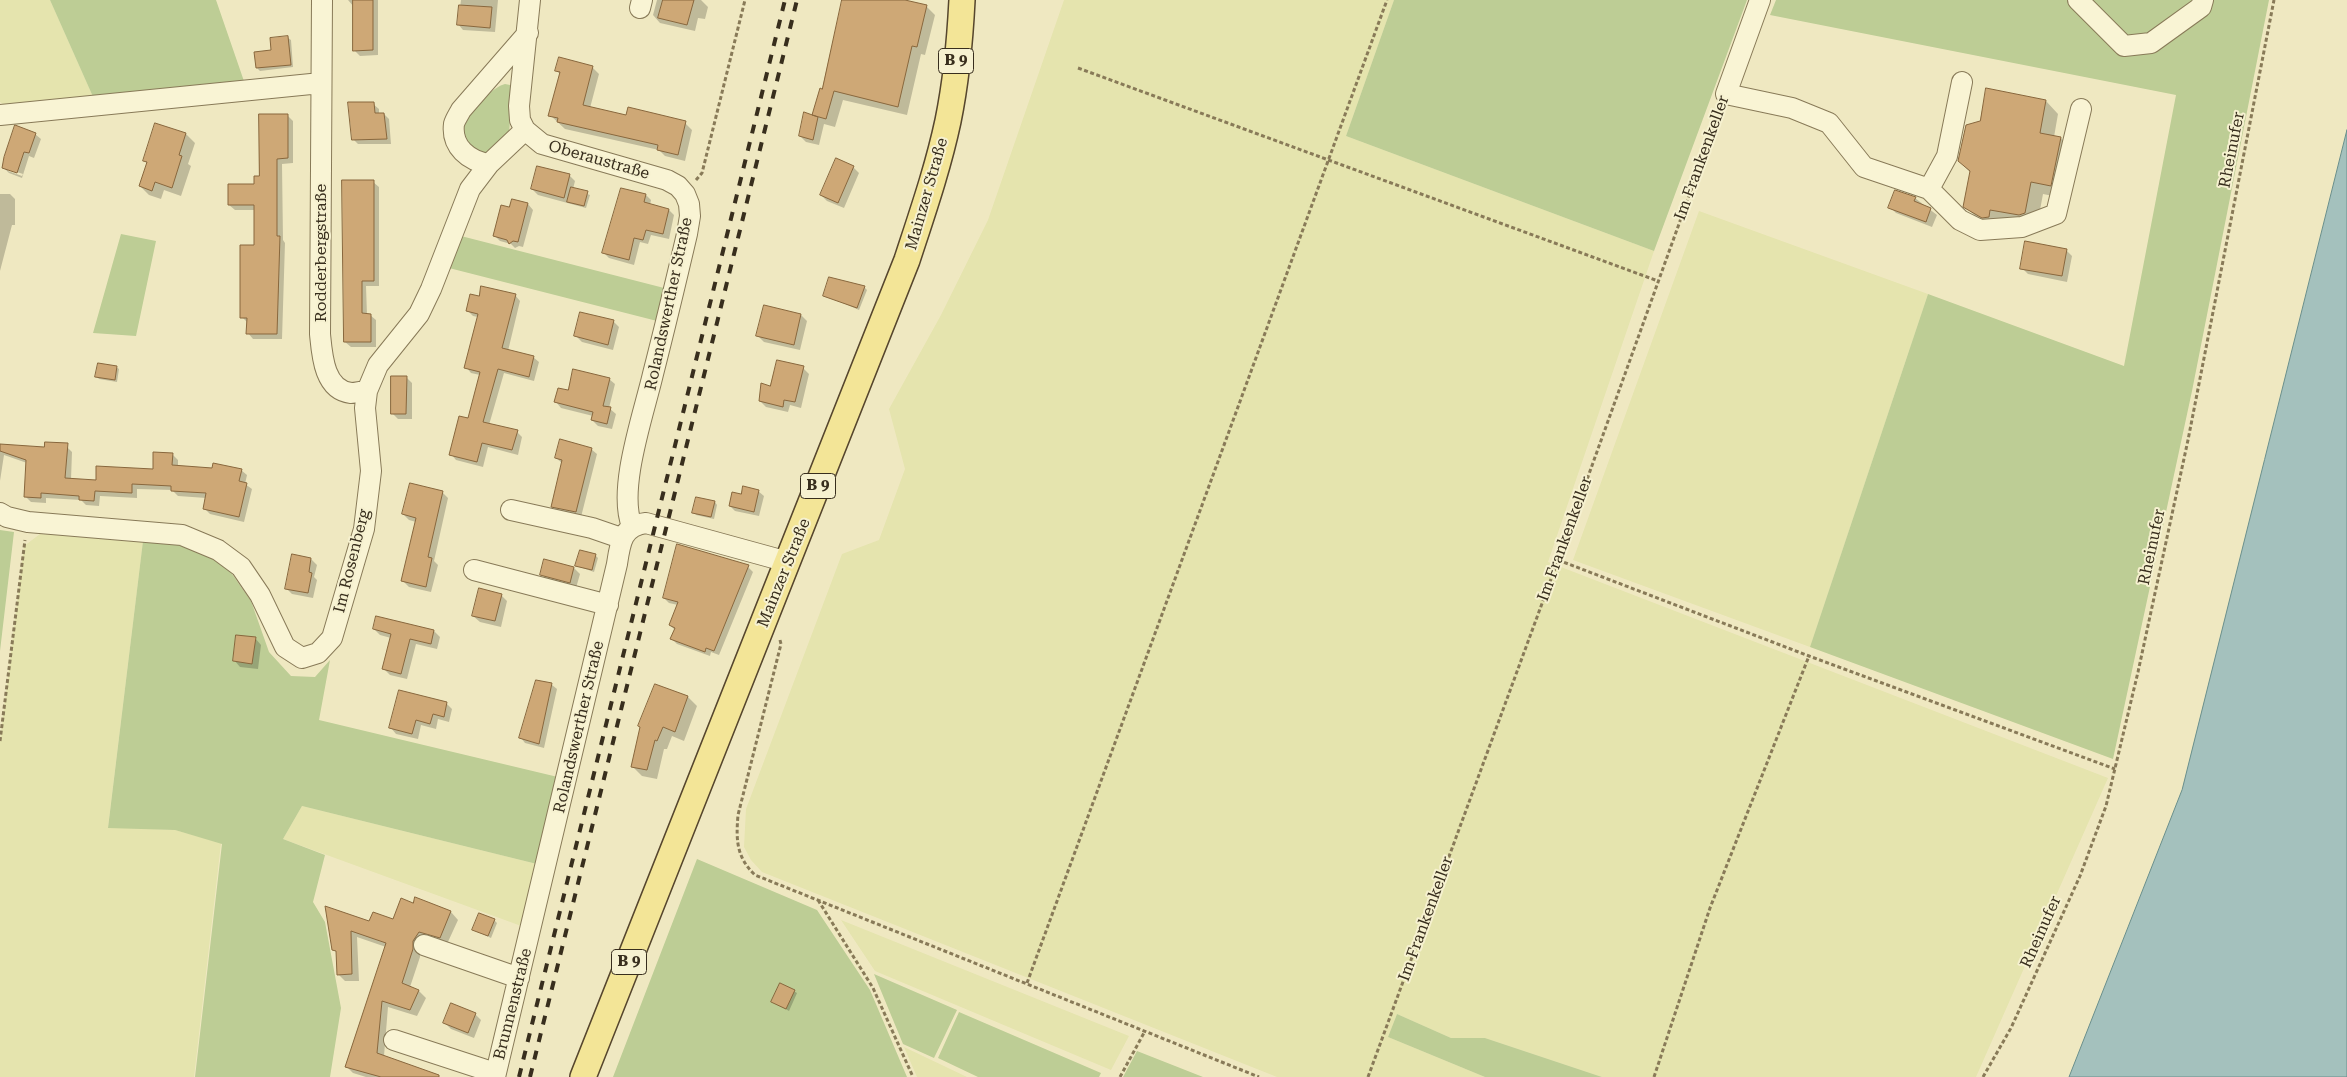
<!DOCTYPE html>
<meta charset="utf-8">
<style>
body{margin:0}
canvas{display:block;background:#efe8c1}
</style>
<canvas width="2347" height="1077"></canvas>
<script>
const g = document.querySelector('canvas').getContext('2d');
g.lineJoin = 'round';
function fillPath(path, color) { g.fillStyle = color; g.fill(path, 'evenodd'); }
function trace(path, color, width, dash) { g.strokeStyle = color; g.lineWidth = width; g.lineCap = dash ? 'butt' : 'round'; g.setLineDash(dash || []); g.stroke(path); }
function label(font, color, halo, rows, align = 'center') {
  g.font = font + ' "Roboto Serif",serif'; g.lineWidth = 4; g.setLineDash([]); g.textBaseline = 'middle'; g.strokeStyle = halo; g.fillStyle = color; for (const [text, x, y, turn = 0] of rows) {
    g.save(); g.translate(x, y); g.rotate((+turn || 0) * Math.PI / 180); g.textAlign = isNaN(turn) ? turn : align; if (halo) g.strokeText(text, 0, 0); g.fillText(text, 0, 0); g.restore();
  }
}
const farmland = new Path2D(`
 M 0,0 L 50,0 L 94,99 L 6,106 L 0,102 Z
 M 1064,0 L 1394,0 L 1346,136 L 1654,251 L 1548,562 L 2108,778 L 1976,1077 L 1602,1077 L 1485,1038 L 1451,1038 L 1397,1014 L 1388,1037 L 1485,1077 L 1277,1077 L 762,872 L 751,860 L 744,847 L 746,809 L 842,554 L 879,540 L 905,469 L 889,409 L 941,315 L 988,220 Z
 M 1699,211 L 1928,294 L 1810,647 L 1573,560 Z
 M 40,534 L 143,541 L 108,827 L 175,830 L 221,843 L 194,1077 L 0,1077 L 0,741 L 24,546 Z
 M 302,806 L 541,865 L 524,927 L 283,839 Z
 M 841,920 L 1129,1036 L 1111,1070 L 875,971 Z
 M 904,1047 L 967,1077 L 917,1077 Z`);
const green = new Path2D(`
 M 50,0 L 216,0 L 246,87 L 94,99 Z
 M 1394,0 L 1747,0 L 1654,251 L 1346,136 Z
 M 1776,0 L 2269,0 L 2192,391 L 2113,759 L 1810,647 L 1928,294 L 2124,366 L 2176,95 L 1770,15 Z
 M 505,84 L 510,85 L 512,91 L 509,134 L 491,152 L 483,153 L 476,151 L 464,140 C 464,135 463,129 464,124 C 466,113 494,86 505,84 Z
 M 121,234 L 156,241 L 136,336 L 93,333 Z
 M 461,236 L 668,289 L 661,322 L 449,268 Z
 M 0,530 L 14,532 L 0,651 Z
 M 143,541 L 185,544 L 223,561 L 251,601 L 269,652 L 291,676 L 315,677 L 330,660 L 319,720 L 562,778 L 541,865 L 302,806 L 283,839 L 325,855 L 313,902 L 325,922 L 341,1008 L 330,1077 L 195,1077 L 222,844 L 175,830 L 108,828 Z
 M 697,859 L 817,910 L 870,990 L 907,1077 L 613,1077 Z
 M 874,974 L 957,1010 L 934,1058 L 903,1044 Z
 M 959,1012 L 1101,1073 L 1099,1077 L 978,1077 L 938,1058 Z
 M 1397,1014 L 1451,1038 L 1485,1038 L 1602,1077 L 1485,1077 L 1388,1037 Z
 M 1137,1051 L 1203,1077 L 1123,1077 Z`);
const water = new Path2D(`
 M 2347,130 L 2347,1077 L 2069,1077 L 2182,790 Z`);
const shadow = new Path2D(`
 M 348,0 L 378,0 L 378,55 L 360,56 L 354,50 L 354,7 Z
 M 461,0 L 498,0 L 495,32 L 463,30 L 458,24 Z
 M 657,0 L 701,0 L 708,7 L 705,19 L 698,18 L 695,31 L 660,23 L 653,15 Z
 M 843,0 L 899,0 L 926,6 L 935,15 L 925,55 L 921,54 L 907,115 L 843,100 L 835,127 L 824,124 L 819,145 L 806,142 L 800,136 L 817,118 L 814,114 L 823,90 Z
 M 288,38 L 291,40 L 293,67 L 260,71 L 257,68 Z
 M 592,67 L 599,74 L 590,108 L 627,117 L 685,123 L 692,130 L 685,161 L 665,156 L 659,150 L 565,129 L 550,115 L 560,74 L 557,71 Z
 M 2046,101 L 2058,114 L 2054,137 L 2061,138 L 2073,151 L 2063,198 L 2043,194 L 2037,226 L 1981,222 L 1965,206 L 1971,173 L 1959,161 Z
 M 373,104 L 379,109 L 379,114 L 384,114 L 389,119 L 391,144 L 358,144 L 353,139 Z
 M 288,116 L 293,121 L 293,163 L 282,164 L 283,240 L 285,243 L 282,339 L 253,339 L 248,333 L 248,323 L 242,317 L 255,246 L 255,210 L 235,210 L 229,205 L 256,186 Z
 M 156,125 L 186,134 L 195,143 L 188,164 L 191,166 L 181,196 L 164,190 L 161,199 L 149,195 L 140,186 L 147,164 L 145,161 Z
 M 35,134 L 41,139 L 34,158 L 29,156 L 22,178 L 9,173 L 4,168 ZM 8,169 L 23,174 L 22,176 L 8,171 Z
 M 853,167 L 859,173 L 844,208 L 827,201 L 821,195 Z
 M 569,175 L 575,181 L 573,189 L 590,195 L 586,208 L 538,195 L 532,189 Z
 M 373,182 L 379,187 L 379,286 L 366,286 L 367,315 L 370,315 L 376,320 L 376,347 L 351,347 L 345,342 Z
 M 0,194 L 10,194 L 15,199 L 15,225 L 12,225 L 0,271 Z
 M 646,195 L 651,200 L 650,205 L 669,210 L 674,215 L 669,239 L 651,235 L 648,244 L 640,242 L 634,265 L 609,258 L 604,253 Z
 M 1915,198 L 1937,215 L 1932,227 L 1896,213 L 1890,207 Z
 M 528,204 L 533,210 L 523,247 L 519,246 L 515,248 L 511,244 L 500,241 L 495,236 L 510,209 Z
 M 2066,250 L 2072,256 L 2067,282 L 2028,274 L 2022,268 Z
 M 830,278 L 865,288 L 867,290 L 859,310 L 825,295 Z
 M 515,295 L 520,301 L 508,351 L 533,357 L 539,362 L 534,381 L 504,373 L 489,425 L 517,432 L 522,437 L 518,455 L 488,447 L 483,467 L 456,460 L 451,454 L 468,420 L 480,375 L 471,373 L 466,367 L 478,317 L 473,316 L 467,310 L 480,298 Z
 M 801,315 L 807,321 L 800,350 L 764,342 L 758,336 Z
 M 613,321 L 619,327 L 613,350 L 582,342 L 576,336 Z
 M 116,367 L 119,369 L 117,382 L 99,379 L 97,377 Z
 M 803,368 L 809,374 L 801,408 L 790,405 L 788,412 L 766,407 L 760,401 L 771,387 Z
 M 406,377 L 412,383 L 412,419 L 398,419 L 392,413 Z
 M 609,379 L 615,384 L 609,408 L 616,414 L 612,429 L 598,426 L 592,420 L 593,416 L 561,408 L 556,402 Z
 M 0,444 L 45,449 L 67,447 L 72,452 L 71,480 L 97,481 L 154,470 L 172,454 L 178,460 L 178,466 L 241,470 L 247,475 L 245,484 L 252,489 L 244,522 L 210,514 L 204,508 L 206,498 L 178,496 L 172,490 L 137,489 L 137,498 L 100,496 L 99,506 L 86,505 L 81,500 L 46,498 L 46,503 L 31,502 L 25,496 L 27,463 L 4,455 L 0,481 Z
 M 591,449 L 597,454 L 581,517 L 558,512 L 552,506 L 562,463 L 556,458 Z
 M 758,491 L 764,496 L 759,516 L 735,511 L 730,506 Z
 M 442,492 L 448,498 L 434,561 L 438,565 L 431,592 L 409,587 L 403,581 L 416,522 L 409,520 L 403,514 Z
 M 715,502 L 717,505 L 714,519 L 696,515 L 694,512 Z
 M 595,555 L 598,558 L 594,572 L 577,566 Z
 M 311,559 L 317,565 L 314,577 L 317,580 L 313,598 L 292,594 L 286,588 Z
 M 748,567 L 753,572 L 719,655 L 711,652 L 710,656 L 677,644 L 672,639 L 675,630 L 670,625 L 678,605 L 669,603 L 664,598 Z
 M 574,568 L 580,574 L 576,588 L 548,581 L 542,575 Z
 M 501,595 L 507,601 L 501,627 L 480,622 L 473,616 Z
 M 374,629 L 434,631 L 440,637 L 437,649 L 416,644 L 407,679 L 390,675 L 384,669 L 391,638 L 380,635 Z
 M 255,638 L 261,645 L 258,669 L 240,667 L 234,660 Z
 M 537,681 L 552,685 L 557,689 L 544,748 L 525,743 L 521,738 Z
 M 400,692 L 447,704 L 452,709 L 449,722 L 438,719 L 436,729 L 421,725 L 418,739 L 396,734 L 391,728 Z
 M 688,697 L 697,706 L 684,741 L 672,736 L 667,749 L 664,749 L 657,779 L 642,776 L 632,766 L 641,727 Z
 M 416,898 L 451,912 L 458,920 L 447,944 L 420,948 L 420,957 L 410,987 L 419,991 L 426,998 L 417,1016 L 388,1007 L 384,1056 L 426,1077 L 366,1077 L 353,1073 L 346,1066 L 386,947 L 357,937 L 359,981 L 345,981 L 338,974 L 338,953 L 333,949 L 327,908 L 370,923 L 394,921 L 414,904 Z
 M 494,920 L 497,923 L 491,938 L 474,930 Z
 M 781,984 L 797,993 L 789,1011 L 773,1002 Z
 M 475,1014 L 481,1020 L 474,1038 L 451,1029 L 445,1023 Z`);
const building = new Path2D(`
 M 353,0 L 373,0 L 373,50 L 353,51 Z
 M 663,0 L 694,0 L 687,25 L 658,18 Z
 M 842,0 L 905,0 L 927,5 L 917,47 L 912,46 L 898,107 L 834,91 L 826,119 L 812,115 L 820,88 L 822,89 Z
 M 459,5 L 492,7 L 490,28 L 457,25 Z
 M 288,36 L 291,65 L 256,68 L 254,52 L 271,50 L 270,38 Z
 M 559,57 L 593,66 L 583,105 L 626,115 L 628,107 L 686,121 L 678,155 L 657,150 L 658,145 L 557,122 L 558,118 L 548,116 L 560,72 L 555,71 Z
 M 1986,88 L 2046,100 L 2040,133 L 2061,137 L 2051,186 L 2031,182 L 2025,213 L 2019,215 L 1990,210 L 1989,217 L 1982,218 L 1963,207 L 1970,171 L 1958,161 L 1966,125 L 1980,121 Z
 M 348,102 L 374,102 L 375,113 L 384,113 L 387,139 L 352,140 Z
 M 804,112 L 818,117 L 813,140 L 799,136 Z
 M 259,114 L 288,114 L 288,158 L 277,159 L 277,236 L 280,236 L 277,334 L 246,334 L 247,318 L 240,318 L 240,245 L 254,245 L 254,205 L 228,205 L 228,184 L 254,184 L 254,176 L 259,176 Z
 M 155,123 L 186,133 L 179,155 L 182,156 L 172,188 L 155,182 L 152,191 L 139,186 L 147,162 L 143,161 Z
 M 15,125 L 36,133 L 29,153 L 24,152 L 17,173 L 2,168 L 4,157 Z
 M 836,158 L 854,166 L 838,203 L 820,195 Z
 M 537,166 L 570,174 L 564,198 L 531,189 Z
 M 342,180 L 374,180 L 374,281 L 362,281 L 362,313 L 371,314 L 371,342 L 344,342 Z
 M 571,187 L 588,191 L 584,206 L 567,202 Z
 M 621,188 L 646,194 L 644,202 L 669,209 L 663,234 L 646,230 L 643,240 L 634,238 L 629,260 L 602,253 Z
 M 1895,190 L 1916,197 L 1914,201 L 1931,208 L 1926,222 L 1888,208 Z
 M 512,199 L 528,203 L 518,242 L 513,241 L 509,244 L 507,240 L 493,236 L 501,205 L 509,207 Z
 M 2025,241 L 2067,249 L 2062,276 L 2020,269 Z
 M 829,277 L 865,286 L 857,308 L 823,296 Z
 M 481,286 L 516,294 L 502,348 L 534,356 L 529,377 L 498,369 L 483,422 L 518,430 L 512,450 L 482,443 L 477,462 L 449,455 L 459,416 L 468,418 L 480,372 L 464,368 L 478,314 L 466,311 L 470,294 L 479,296 Z
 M 764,305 L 801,314 L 794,345 L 756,336 Z
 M 580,312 L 614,320 L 608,345 L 574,336 Z
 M 777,360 L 804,366 L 795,402 L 784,400 L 783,407 L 759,401 L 761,383 L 770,386 Z
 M 98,363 L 117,366 L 115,380 L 95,377 Z
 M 573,369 L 610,378 L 603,406 L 611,407 L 607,424 L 591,420 L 593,412 L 554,402 L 558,388 L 568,390 Z
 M 391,376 L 407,376 L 406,414 L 391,414 Z
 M 560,439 L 592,448 L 576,512 L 551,507 L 562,460 L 555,458 Z
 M 45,442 L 68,443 L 65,478 L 96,480 L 96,466 L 153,469 L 153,452 L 173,453 L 172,465 L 212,468 L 213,463 L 242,469 L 239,481 L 247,483 L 239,517 L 203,509 L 206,493 L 171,491 L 171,486 L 132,484 L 132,493 L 95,491 L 94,501 L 79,500 L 79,496 L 41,493 L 41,498 L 24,497 L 26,460 L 0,451 L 0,444 L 44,447 Z
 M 410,483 L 443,491 L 428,557 L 432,558 L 426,587 L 401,581 L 416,518 L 402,514 Z
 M 743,486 L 759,490 L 754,512 L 729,506 L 732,492 L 741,494 Z
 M 696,497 L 715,501 L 711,517 L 692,513 Z
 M 677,544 L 749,565 L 714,651 L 706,648 L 705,652 L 670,639 L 675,628 L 669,625 L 678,602 L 663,598 Z
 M 580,550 L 596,554 L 592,570 L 575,566 Z
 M 292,554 L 311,558 L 309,572 L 312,573 L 308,593 L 285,589 Z
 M 544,559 L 574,567 L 570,583 L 540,575 Z
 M 479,588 L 502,594 L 495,621 L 472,616 Z
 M 376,616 L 434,630 L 431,644 L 410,639 L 401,674 L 382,669 L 391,634 L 373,629 Z
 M 236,635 L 256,637 L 252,664 L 233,661 Z
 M 536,680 L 552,683 L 539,744 L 519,738 Z
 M 655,684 L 688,696 L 675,732 L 663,727 L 657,741 L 655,740 L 647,770 L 631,767 L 640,727 L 638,726 Z
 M 399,690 L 447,702 L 444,717 L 433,714 L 430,724 L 416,720 L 412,734 L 389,728 Z
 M 415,897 L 451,911 L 440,938 L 419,932 L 413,941 L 413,949 L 402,983 L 419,990 L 410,1010 L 382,1001 L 377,1053 L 439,1075 L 439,1077 L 381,1077 L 345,1067 L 386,943 L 351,931 L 352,974 L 337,975 L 336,951 L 332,950 L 325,906 L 369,921 L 373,912 L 393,919 L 401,898 L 413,903 Z
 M 479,913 L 495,919 L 488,936 L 472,930 Z
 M 780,983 L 795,990 L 786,1009 L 771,1002 Z
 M 451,1003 L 476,1013 L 468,1033 L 443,1023 Z`);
const path = new Path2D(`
 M 1078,68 L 1658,281
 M 696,180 L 702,173 L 745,0
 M 1558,560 L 1809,656 L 2115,769
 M 780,640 L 781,644 L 738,815 C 736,839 736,857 755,875 L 1259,1077
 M 0,741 L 25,540
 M 818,900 L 873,988 L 913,1077
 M 1027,983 L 1387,0
 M 1120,1077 L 1145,1031
 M 1368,1077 L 1558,560 L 1720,110
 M 1654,1077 L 1710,908 L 1809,656
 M 1983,1077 L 2011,1028 L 2080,876 L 2106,806 L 2138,672 L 2188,440 L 2274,0`);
const minor = new Path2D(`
 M 322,0 L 320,334 C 322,355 324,390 351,393 C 356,393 362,391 367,391
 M 530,0 L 519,106 L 520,120 L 525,130 L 542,144 L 667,180 L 678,186 L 685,194 L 689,204 L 690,216 L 687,234 C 676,281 665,327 653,374 C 644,413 617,489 632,526
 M 1760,0 L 1726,94 L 1792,108 L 1829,123 L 1864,167 L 1929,189 L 1960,220 L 1980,230 L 2022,227 L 2056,214 L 2081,109
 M 2078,0 L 2124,46 L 2151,43 L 2201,7 L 2203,0
 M 640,8 L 642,0
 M 0,115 L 321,83
 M 489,164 C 469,161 451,147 454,124 C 455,120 459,114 461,110 L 528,33
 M 1929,189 L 1947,156 L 1962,82
 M 511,510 L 592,528 L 621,538
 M 0,513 L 7,517 L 28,522 L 182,535 L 218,550 L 241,567 L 260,595 L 285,647 L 302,658 L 318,653 L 332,638 L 364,529 L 371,471 L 365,408 L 367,391 L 378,365 L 419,314 L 431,289 L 470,189 L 489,164 L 525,130
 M 474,570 L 608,605
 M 424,945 L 519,978
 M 394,1040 L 495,1073
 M 495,1077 L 617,564 C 620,543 622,526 646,523 L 788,562`);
const major = new Path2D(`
 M 583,1077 L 907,260 C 922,214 938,168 948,121 C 956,82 960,40 962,0`);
const rail = new Path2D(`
 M 519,1077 L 785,0
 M 530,1077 L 797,0`);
const shields = [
 [956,61,35],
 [818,486,35],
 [629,962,35]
];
const shieldNames = [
 ["B 9",956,61],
 ["B 9",818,486],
 ["B 9",629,962]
];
const streetNames = [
 ["Rheinufer",2232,150,-79],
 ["Im Frankenkeller",1702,158,-70],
 ["Oberaustraße",599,160,16],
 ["Mainzer Straße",927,194,-74],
 ["Rodderbergstraße",321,253,-90],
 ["Rolandswerther Straße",669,304,-78],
 ["Im Frankenkeller",1565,539,-70],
 ["Rheinufer",2152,547,-78],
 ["Im Rosenberg",352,561,-76],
 ["Mainzer Straße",784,573,-68],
 ["Rolandswerther Straße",579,727,-77],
 ["Im Frankenkeller",1426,919,-70],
 ["Rheinufer",2041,932,-66],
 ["Brunnenstraße",513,1004,-76]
];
fillPath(farmland, '#e5e4ae');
fillPath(green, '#bdcd95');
fillPath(water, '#a4c1bd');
trace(water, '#6a8f8c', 1);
fillPath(shadow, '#0003');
fillPath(building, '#cea876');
trace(building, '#88673d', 1);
trace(minor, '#887a58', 22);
trace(major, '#56462d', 28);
trace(path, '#887a58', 3, [4, 2.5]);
trace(minor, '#f9f4d4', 20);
trace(major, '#f3e597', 25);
trace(rail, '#382e1d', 4, [9, 9]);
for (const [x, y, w] of shields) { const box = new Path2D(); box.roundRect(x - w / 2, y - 12.5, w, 25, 4); g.fillStyle = '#f6f1d0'; g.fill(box); trace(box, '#382e1d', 1); }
label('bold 15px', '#382e1d', null, shieldNames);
label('16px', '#382e1d', '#f6f1d0', streetNames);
</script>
